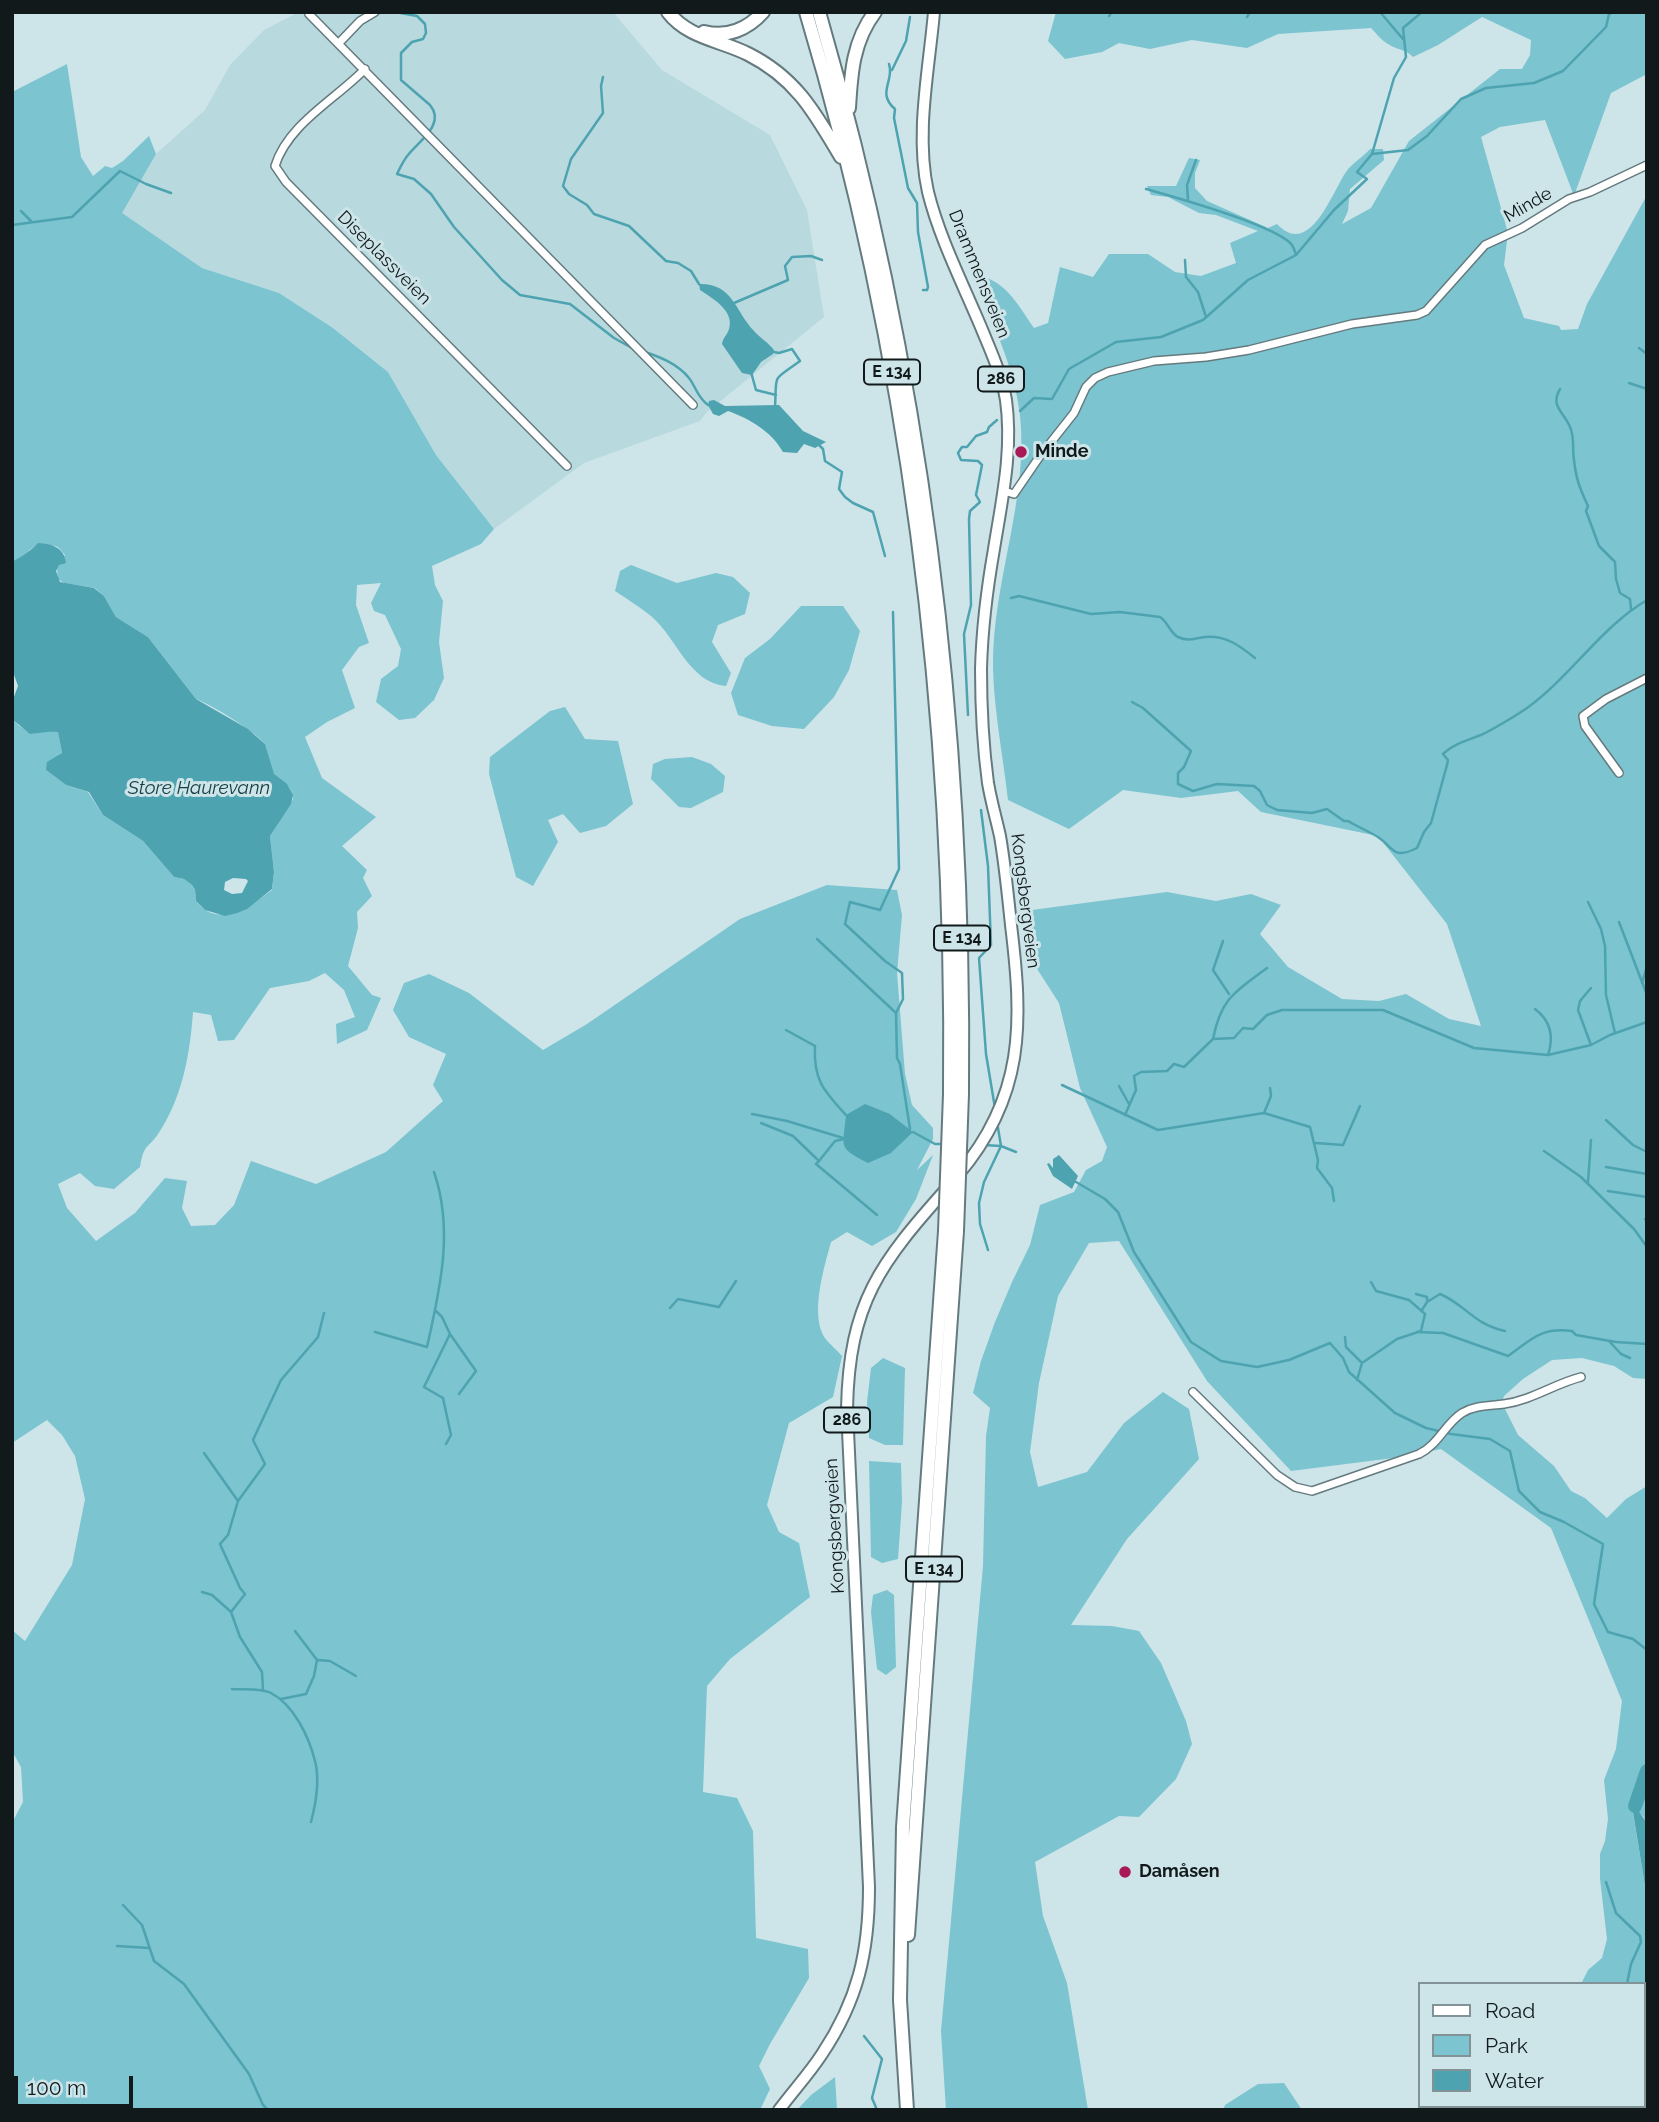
<!DOCTYPE html>
<meta charset="utf-8">
<style>
body{margin:0}
#map{position:relative;width:1659px;height:2122px;overflow:hidden;background:#cde5e9;font-family:Raleway,sans-serif}
canvas{display:block}
.frame{position:absolute;inset:0;border:14px solid #11191b;pointer-events:none}
.legend{position:absolute;left:1418px;top:1982px;width:228px;height:126px;box-sizing:border-box;background:#cde5e9;border:2px solid #829397;margin:0;padding:9px 12px;list-style:none;font-size:21px;color:#11191b}
.legend li{display:flex;align-items:center;gap:14px;height:35px}
.legend b{width:35px;border:2px solid #829397}
.scale{position:absolute;left:14px;top:2076px;width:119px;height:32px;box-sizing:border-box;border:4px solid #11191b;border-top:0;padding-left:9px;font-size:21px;line-height:24px;white-space:nowrap;color:#11191b;-webkit-text-stroke:5px #cde5e9;paint-order:stroke}
</style>
<div id="map">
<canvas width="1659" height="2122"></canvas>
<div class="frame"></div>
<ul class="legend">
<li><b style="height:9px;background:#fff"></b>Road</li>
<li><b style="height:19px;background:#7bc4d0"></b>Park</li>
<li><b style="height:19px;background:#4ea3b0"></b>Water</li>
</ul>
<div class="scale">100 m</div>
</div>
<script>
const g = document.querySelector('canvas').getContext('2d');
g.lineJoin = 'round';
function fillPath(path, color) { g.fillStyle = color; g.fill(path, 'evenodd'); }
function trace(path, color, width, dash) { g.strokeStyle = color; g.lineWidth = width; g.lineCap = dash ? 'butt' : 'round'; g.setLineDash(dash || []); g.stroke(path); }
function label(font, color, halo, rows, align = 'center') {
  g.font = font + ' Raleway,sans-serif'; g.lineWidth = 6; g.setLineDash([]); g.textBaseline = 'middle'; g.strokeStyle = halo; g.fillStyle = color; for (const [text, x, y, turn = 0] of rows) {
    g.save(); g.translate(x, y); g.rotate((+turn || 0) * Math.PI / 180); g.textAlign = isNaN(turn) ? turn : align; if (halo) g.strokeText(text, 0, 0); g.fillText(text, 0, 0); g.restore();
  }
}
const built = new Path2D(`
 M 299,12 L 613,12 L 662,70 L 770,135 L 807,210 L 824,317 L 707,412 L 700,421 L 584,463 L 494,529 L 436,455 L 388,372 L 333,328 L 279,293 L 202,268 L 121,213 L 156,154 L 205,110 L 230,65 L 264,30 Z`);
const green = new Path2D(`
 M 1056,12 L 1647,12 L 1647,74 L 1611,93 L 1574,196 L 1545,120 L 1500,127 L 1481,137 L 1508,233 L 1504,265 L 1524,318 L 1559,326 L 1561,330 L 1578,329 L 1587,304 L 1647,195 L 1647,1379 L 1633,1378 L 1614,1366 L 1582,1358 L 1552,1360 L 1523,1379 L 1504,1396 L 1502,1403 L 1518,1435 L 1554,1466 L 1571,1491 L 1585,1498 L 1607,1518 L 1626,1499 L 1647,1486 L 1647,1823 L 1643,1816 L 1632,1807 L 1647,1898 L 1647,2073 L 1643,2078 L 1643,1984 L 1581,1984 L 1588,1970 L 1602,1958 L 1607,1939 L 1600,1879 L 1600,1854 L 1605,1841 L 1608,1819 L 1604,1780 L 1616,1749 L 1622,1701 L 1551,1528 L 1441,1449 L 1409,1456 L 1291,1471 L 1207,1381 L 1119,1241 L 1089,1243 L 1058,1296 L 1039,1383 L 1030,1452 L 1038,1487 L 1087,1472 L 1124,1423 L 1163,1392 L 1189,1409 L 1199,1459 L 1127,1539 L 1071,1625 L 1112,1626 L 1139,1631 L 1161,1663 L 1186,1721 L 1192,1744 L 1176,1779 L 1139,1817 L 1119,1816 L 1035,1862 L 1043,1916 L 1067,1983 L 1088,2110 L 946,2110 L 941,2031 L 983,1566 L 986,1436 L 990,1408 L 973,1393 L 981,1361 L 995,1322 L 1012,1282 L 1030,1245 L 1040,1205 L 1074,1192 L 1086,1170 L 1102,1161 L 1107,1147 L 1080,1088 L 1059,1003 L 1032,961 L 1032,910 L 1167,892 L 1216,901 L 1251,894 L 1281,905 L 1260,934 L 1288,967 L 1342,999 L 1379,1001 L 1406,994 L 1449,1019 L 1481,1026 L 1447,924 L 1378,836 L 1261,812 L 1238,791 L 1181,798 L 1123,790 L 1069,829 L 1008,800 C 1003,756 994,711 993,668 C 992,582 1029,500 1020,415 C 1014,365 991,319 971,275 C 1004,276 1018,305 1034,328 L 1048,323 L 1060,267 L 1093,277 L 1109,254 L 1148,254 L 1175,272 L 1201,276 L 1236,263 L 1230,243 L 1258,231 L 1216,215 L 1199,213 L 1168,197 L 1151,195 L 1147,186 L 1176,186 L 1189,158 L 1200,160 L 1195,173 L 1195,188 L 1207,201 L 1268,228 L 1277,224 C 1310,259 1332,192 1346,172 C 1352,163 1363,157 1370,149 L 1383,149 L 1384,160 L 1350,189 L 1348,211 L 1342,224 L 1371,208 L 1409,141 L 1500,69 L 1522,69 L 1530,55 L 1531,40 L 1482,17 L 1438,45 L 1413,57 C 1406,49 1397,50 1388,44 C 1381,40 1376,33 1371,28 L 1278,34 L 1247,48 L 1192,40 L 1150,49 L 1119,43 L 1102,52 L 1065,59 L 1048,41 Z
 M 67,64 L 81,157 L 93,176 L 105,166 L 112,168 L 123,161 L 149,136 L 156,154 L 122,213 L 202,268 L 279,293 L 333,328 L 388,372 L 436,455 L 494,529 L 481,544 L 432,566 L 435,585 L 443,601 L 439,642 L 444,678 L 434,700 L 415,718 L 399,720 L 376,702 L 381,679 L 398,666 L 401,649 L 385,615 L 374,611 L 371,603 L 381,583 L 357,585 L 356,605 L 369,643 L 359,647 L 342,670 L 355,708 L 327,722 L 305,737 L 322,778 L 376,817 L 342,846 L 367,870 L 363,878 L 372,896 L 357,912 L 358,928 L 348,966 L 372,995 L 381,998 L 367,1030 L 337,1044 L 336,1024 L 355,1017 L 344,990 L 325,973 L 309,981 L 270,988 L 234,1040 L 218,1041 L 211,1015 L 193,1012 C 190,1053 183,1095 160,1131 C 149,1149 144,1142 140,1167 L 114,1189 L 95,1186 L 80,1173 L 58,1184 L 67,1208 L 96,1241 L 135,1213 L 165,1178 L 187,1181 L 182,1208 L 191,1226 L 215,1225 L 234,1205 L 251,1161 L 316,1184 L 386,1152 L 443,1101 L 433,1085 L 446,1054 L 409,1037 L 393,1010 L 404,983 L 429,974 L 469,993 L 543,1050 L 587,1024 L 740,919 L 827,885 L 897,890 L 902,915 L 897,973 L 905,1074 L 912,1105 L 933,1128 L 933,1139 L 917,1170 L 933,1155 L 916,1199 L 896,1232 L 872,1246 L 847,1232 L 831,1242 C 824,1268 811,1310 823,1335 C 827,1342 836,1349 842,1356 L 833,1397 L 789,1423 L 767,1505 L 779,1532 L 799,1543 L 810,1597 L 730,1659 L 707,1686 L 703,1792 L 737,1798 L 753,1831 L 756,1938 L 808,1949 L 809,1978 L 770,2044 L 759,2066 L 770,2089 L 760,2110 L 12,2110 L 12,1823 L 23,1802 L 21,1767 L 12,1751 L 12,1630 L 25,1641 L 72,1565 L 85,1499 L 75,1456 L 62,1435 L 47,1420 L 12,1443 L 12,718 L 18,725 L 32,734 L 46,730 L 58,731 L 62,753 L 51,762 L 46,770 L 66,785 L 88,792 L 103,815 L 143,841 L 174,877 L 184,879 L 192,885 L 195,888 L 196,901 C 218,930 250,906 272,890 L 274,872 L 270,836 L 293,799 C 291,783 282,784 274,774 C 268,766 269,752 264,743 C 257,733 209,703 196,699 L 148,637 L 116,617 L 104,596 L 95,588 L 64,583 L 58,579 L 57,568 L 65,555 L 58,547 C 28,537 32,557 12,561 L 12,92 ZM 890,1114 L 912,1132 L 892,1152 Z
 M 631,565 L 677,583 L 716,573 L 733,577 L 750,593 L 745,614 L 718,625 L 712,642 L 731,673 L 726,686 C 689,683 677,638 651,616 C 640,607 627,599 615,591 L 620,571 Z
 M 801,606 L 843,606 L 860,631 L 849,670 L 834,697 L 804,729 L 772,726 L 738,715 L 731,693 L 745,658 L 770,639 Z
 M 565,707 L 585,739 L 618,741 L 633,804 L 606,826 L 580,833 L 563,814 L 548,820 L 558,842 L 533,886 L 516,877 L 489,774 L 490,757 L 550,711 Z
 M 692,757 L 711,764 L 725,776 L 723,792 L 691,808 L 679,807 L 651,779 L 653,764 L 665,759 Z
 M 883,1358 L 905,1368 L 903,1445 L 885,1445 L 869,1438 L 867,1402 L 871,1368 Z
 M 869,1461 L 901,1463 L 902,1502 L 898,1559 L 882,1563 L 871,1557 Z
 M 887,1590 L 894,1595 L 896,1667 L 886,1675 L 877,1669 L 871,1612 L 873,1595 Z
 M 835,2077 L 837,2110 L 797,2110 L 811,2095 Z
 M 1284,2083 L 1302,2110 L 1223,2110 L 1225,2105 L 1258,2084 Z`);
const water = new Path2D(`
 M 699,284 C 733,283 735,311 754,331 C 760,338 768,342 774,350 L 773,354 L 761,362 L 752,375 L 742,373 L 722,344 C 723,337 727,336 729,329 C 735,311 712,298 700,290 Z
 M 714,400 L 725,406 L 779,405 L 803,431 L 826,442 L 815,448 L 804,444 L 797,453 L 783,452 C 771,431 750,419 728,411 L 719,416 L 713,414 L 708,405 L 709,401 Z
 M 38,543 C 52,544 64,547 66,563 L 59,565 L 56,571 L 60,582 L 94,588 L 104,596 L 116,617 L 148,637 L 196,699 L 248,729 L 265,744 L 274,774 L 287,784 L 293,795 L 291,804 L 270,836 L 274,872 L 272,889 L 247,909 L 237,913 L 225,916 L 205,910 L 196,901 L 195,889 L 192,885 L 184,879 L 174,877 L 143,841 L 103,815 L 89,792 L 66,785 L 46,770 L 47,762 L 62,753 L 58,732 C 48,731 41,733 30,734 L 12,719 L 12,702 L 18,686 L 12,669 L 12,561 C 18,560 34,548 38,543 ZM 233,878 L 246,879 L 248,881 L 242,893 L 232,894 L 224,890 L 225,882 Z
 M 865,1104 L 890,1114 L 913,1132 L 891,1153 L 868,1163 C 837,1147 843,1148 846,1115 Z
 M 1059,1155 L 1078,1176 L 1072,1189 L 1053,1176 L 1047,1164 L 1049,1163 L 1053,1168 L 1053,1159 Z
 M 1632,1806 L 1635,1806 L 1647,1823 L 1647,1898 Z`);
const stream = new Path2D(`
 M 395,12 L 417,16 L 425,24 L 426,33 L 423,39 L 412,42 L 401,53 L 401,80 L 430,105 C 446,124 419,141 408,155 C 403,161 400,168 397,174 L 414,179 L 431,194 L 454,227 L 502,280 L 520,295 L 570,304 L 614,338 L 632,348
 M 1380,12 L 1403,39
 M 1109,16 L 1112,12
 M 1247,17 L 1250,12
 M 889,64 C 895,80 876,93 895,109 L 894,118 L 908,188 L 917,203 L 918,232 L 928,287 L 927,290 L 923,290
 M 892,70 L 906,41 L 910,17
 M 603,77 L 601,86 L 603,113 L 571,159 L 563,186 L 569,194 L 587,205 L 594,214 L 629,226 L 666,261 L 678,263 L 691,271 L 699,284
 M 1372,154 L 1394,78 L 1406,57 L 1403,28 L 1422,12
 M 1146,189 C 1174,197 1276,225 1292,245 C 1294,248 1295,252 1296,255
 M 1188,200 L 1187,185 L 1196,160
 M 21,211 L 31,221
 M 12,225 L 72,217 L 120,171 L 146,184 L 171,193
 M 1185,260 L 1186,277 L 1198,292 L 1206,317
 M 734,303 L 788,280 L 785,266 L 792,257 L 811,256 L 822,260
 M 1639,348 L 1647,354
 M 645,352 C 660,357 678,364 689,378 C 696,387 697,397 708,405
 M 774,352 L 779,353 L 792,349 L 800,361 C 771,382 777,372 775,408
 M 751,372 L 756,390 L 776,395
 M 1629,383 L 1647,389
 M 1560,389 C 1550,406 1563,411 1570,427 C 1575,438 1572,448 1574,460 C 1576,479 1580,489 1588,506 L 1586,511 L 1599,546 L 1615,562 L 1616,579 L 1620,593 L 1630,599 L 1631,609
 M 1020,411 L 1034,398 L 1052,399 L 1069,369 L 1116,342 L 1161,337 L 1203,320 L 1248,280 L 1296,255 L 1334,210 L 1367,179 L 1357,172 L 1372,154 L 1408,150 L 1427,136 L 1461,99 L 1486,88 L 1534,83 L 1563,71 L 1606,27 L 1609,14 L 1614,12
 M 819,445 L 823,449 L 825,461 L 842,472 L 839,489 L 845,497 L 853,503 L 873,512 L 885,556
 M 1011,598 L 1019,596 L 1091,614 L 1120,612 L 1160,617 C 1168,622 1170,633 1178,637 C 1189,642 1195,638 1205,637 C 1226,635 1240,646 1255,658
 M 893,612 L 899,869 L 880,910 L 850,902 L 845,924 L 885,961 L 902,973 L 903,999 L 896,1013 L 897,1058 L 900,1064 L 910,1129
 M 1132,702 L 1143,708 L 1191,751 L 1184,767 L 1178,773 L 1178,784 L 1193,791 L 1217,784 L 1254,786 L 1260,791 L 1267,805 L 1277,810 L 1312,813 L 1327,809 L 1344,821 L 1348,821 C 1358,827 1368,831 1378,837 C 1394,848 1393,860 1417,848 L 1424,832 L 1431,823 L 1447,765 L 1448,760 L 1443,754 C 1453,744 1468,740 1481,735 C 1492,730 1517,715 1527,708 C 1571,676 1601,627 1647,600
 M 968,715 L 964,634 L 971,605 L 969,519 L 970,511 L 980,502 L 976,495 L 982,465 L 978,461 L 961,460 L 958,453 L 962,447 L 967,447 L 976,436 L 987,432 L 989,427 L 997,420
 M 981,810 L 988,866 L 991,945 L 979,958 L 986,1054 L 995,1108
 M 1588,902 L 1601,929 L 1605,946 L 1606,995 L 1615,1033
 M 1619,922 L 1647,995
 M 817,939 L 896,1013
 M 1223,941 L 1213,970 L 1229,994
 M 1642,983 L 1647,966
 M 1591,988 L 1580,1001 L 1578,1010 L 1591,1045
 M 1535,1009 C 1551,1021 1554,1037 1548,1055
 M 786,1030 L 815,1046 C 813,1080 824,1091 846,1115
 M 1213,1039 C 1221,998 1235,992 1267,968
 M 1062,1085 L 1158,1130 L 1264,1113 L 1310,1127 L 1318,1160 L 1317,1168 L 1332,1188 L 1334,1201
 M 1119,1086 L 1129,1104
 M 1264,1113 L 1271,1096 L 1270,1088
 M 752,1114 L 787,1121 L 843,1138
 M 1125,1115 L 1136,1090 L 1134,1076 L 1141,1072 L 1167,1071 L 1174,1064 L 1184,1067 L 1213,1039 L 1234,1038 L 1243,1028 L 1253,1029 L 1267,1015 L 1282,1010 L 1383,1010 L 1474,1048 L 1548,1055 L 1591,1045 L 1610,1035 L 1647,1022
 M 1606,1120 L 1633,1145 L 1647,1152
 M 761,1123 L 793,1136 L 819,1161 L 835,1141 L 844,1139
 M 913,1132 L 935,1144 L 945,1144
 M 1316,1143 L 1343,1145 L 1360,1106
 M 983,1145 L 1001,1146 L 1016,1152
 M 1544,1151 L 1581,1177 L 1634,1229 L 1647,1247
 M 819,1161 L 816,1164 L 877,1215
 M 1606,1167 L 1647,1174
 M 1076,1182 L 1105,1199 L 1118,1212 L 1134,1252 L 1191,1342 L 1221,1361 L 1257,1367 L 1289,1360 L 1330,1343 L 1343,1358 L 1349,1372 L 1395,1413 L 1426,1428 L 1451,1434 L 1490,1439 L 1510,1451 L 1519,1491 L 1540,1512 L 1564,1522 L 1603,1544 L 1594,1604 L 1608,1632 L 1633,1639 L 1647,1650
 M 1588,1182 L 1591,1140
 M 1608,1191 L 1647,1197
 M 1645,1219 L 1647,1220
 M 988,1250 L 980,1224 L 979,1203 L 984,1182 L 1001,1146 L 997,1122
 M 1416,1294 L 1427,1297 L 1427,1300
 M 670,1308 L 678,1299 L 719,1307 L 736,1281
 M 435,1310 L 442,1317 L 450,1334 L 424,1387 L 443,1398 L 451,1435 L 446,1444
 M 1422,1310 L 1427,1302 L 1440,1294 C 1466,1305 1473,1324 1505,1331
 M 375,1332 L 427,1347 C 440,1289 454,1230 434,1172
 M 1417,1332 L 1443,1333 L 1508,1356 C 1532,1339 1541,1327 1572,1331 L 1576,1335 L 1616,1342 L 1647,1344
 M 450,1334 L 476,1371 L 459,1394
 M 1345,1337 L 1346,1347 L 1361,1362
 M 1609,1341 L 1621,1354 L 1630,1358
 M 1357,1380 L 1362,1363 L 1397,1339 L 1421,1331 L 1425,1314 L 1409,1300 L 1376,1291 L 1371,1282
 M 204,1453 L 238,1501
 M 202,1592 L 212,1595 L 230,1611
 M 318,1660 L 330,1661 L 356,1676
 M 232,1689 C 244,1690 261,1688 271,1693 C 294,1705 309,1737 315,1761 C 320,1780 316,1803 311,1822
 M 263,1690 L 262,1672 L 240,1637 L 231,1612 L 245,1594 L 240,1588 L 220,1544 L 228,1535 L 238,1501 L 265,1464 L 253,1440 L 281,1380 L 318,1337 L 324,1313
 M 281,1699 L 306,1694 L 314,1676 L 317,1660 L 295,1631
 M 1606,1882 L 1616,1913 L 1640,1936 L 1641,1942 L 1631,1964 L 1627,1984
 M 123,1905 L 142,1925 L 154,1961 L 184,1984 L 249,2074 L 263,2105 L 268,2110
 M 117,1946 L 149,1948
 M 864,2036 L 882,2059 L 872,2098 L 877,2110`);
const river = new Path2D(`
 M 1635,1806 L 1647,1771`);
const street = new Path2D(`
 M 309,14 L 693,405
 M 339,43 L 360,21 L 375,12
 M 365,69 C 336,99 288,124 275,166 L 286,182 L 567,466
 M 1004,491 L 1014,494 L 1040,456 L 1074,413 L 1086,387 L 1095,378 L 1108,372 L 1154,361 L 1206,357 L 1249,350 L 1352,324 L 1417,315 L 1426,311 L 1485,245 L 1522,228 L 1569,199 L 1590,192 L 1647,165
 M 1619,773 L 1585,726 L 1583,716 L 1606,699 L 1647,678
 M 1193,1392 L 1277,1475 L 1295,1487 L 1312,1491 L 1419,1454 C 1439,1444 1445,1424 1462,1413 C 1475,1405 1490,1406 1504,1404 C 1532,1400 1554,1384 1581,1377`);
const primary = new Path2D(`
 M 934,12 C 929,70 915,134 928,192 C 940,240 964,286 983,332 C 992,354 1002,376 1006,400 C 1013,451 1002,499 994,549 C 987,589 982,629 981,669 C 981,706 983,746 988,783 C 991,801 996,818 1000,836 C 1005,865 1008,896 1011,925 C 1023,1023 1025,1096 958,1175
 M 779,2110 C 793,2091 809,2074 822,2054 C 858,2000 869,1952 869,1887 L 847,1409 C 849,1303 880,1263 948,1187`);
const highway = new Path2D(`
 M 668,12 C 688,38 720,40 748,54 C 796,78 815,113 841,157
 M 806,12 C 911,363 954,728 950,1094
 M 819,12 C 922,368 966,724 962,1094
 M 704,32 C 727,38 748,29 763,12
 M 849,108 C 851,73 853,41 875,12
 M 908,1935 L 957,1231
 M 907,2110 L 900,2000 L 903,1827 L 945,1231`);
const highwayBridge = new Path2D(`
 M 945,1231 L 950,1094
 M 957,1231 L 962,1094`);
const markers = [
 [1021,452,7,"#a81957"],
 [1125,1872,7,"#a81957"]
];
const shields = [
 [892,372,56],
 [1001,379,46],
 [962,938,56],
 [847,1420,46],
 [934,1569,56]
];
const shieldNames = [
 ["E 134",892,372],
 ["286",1001,379],
 ["E 134",962,938],
 ["286",847,1420],
 ["E 134",934,1569]
];
const streetNames = [
 ["Minde",1528,205,-30],
 ["Diseplassveien",384,258,45],
 ["Drammensveien",979,274,68],
 ["Kongsbergveien",1025,901,83],
 ["Kongsbergveien",835,1526,-93]
];
const poiNames = [
 ["Minde",1035,452],
 ["Damåsen",1139,1872]
];
const waterNames = [
 ["Store Haurevann",199,788]
];
fillPath(built, '#b8d9de');
fillPath(green, '#7bc4d0');
fillPath(water, '#4ea3b0');
trace(stream, '#4ea3b0', 2.5);
trace(river, '#4ea3b0', 14);
trace(street, '#657a7e', 10);
trace(primary, '#657a7e', 14);
trace(highway, '#657a7e', 16);
trace(street, '#fff', 7);
trace(primary, '#fff', 10);
trace(highway, '#fff', 12);
trace(highwayBridge, '#657a7e', 16, []);
trace(highwayBridge, '#fff', 12);
for (const [x, y, r, color] of markers) { const dot = new Path2D(); dot.arc(x, y, r, 0, 2 * Math.PI); g.fillStyle = color; g.fill(dot); trace(dot, '#cde5e9', 2.5); }
for (const [x, y, w] of shields) { const box = new Path2D(); box.roundRect(x - w / 2, y - 12.5, w, 25, 5); g.fillStyle = '#cde5e9'; g.fill(box); trace(box, '#11191b', 2); }
label('bold 16px', '#11191b', null, shieldNames);
label('18px', '#11191b', '#cde5e9', streetNames);
label('bold 18px', '#11191b', '#cde5e9', poiNames, 'left');
label('italic 19px', '#163e44', '#cde5e9', waterNames);
</script>
